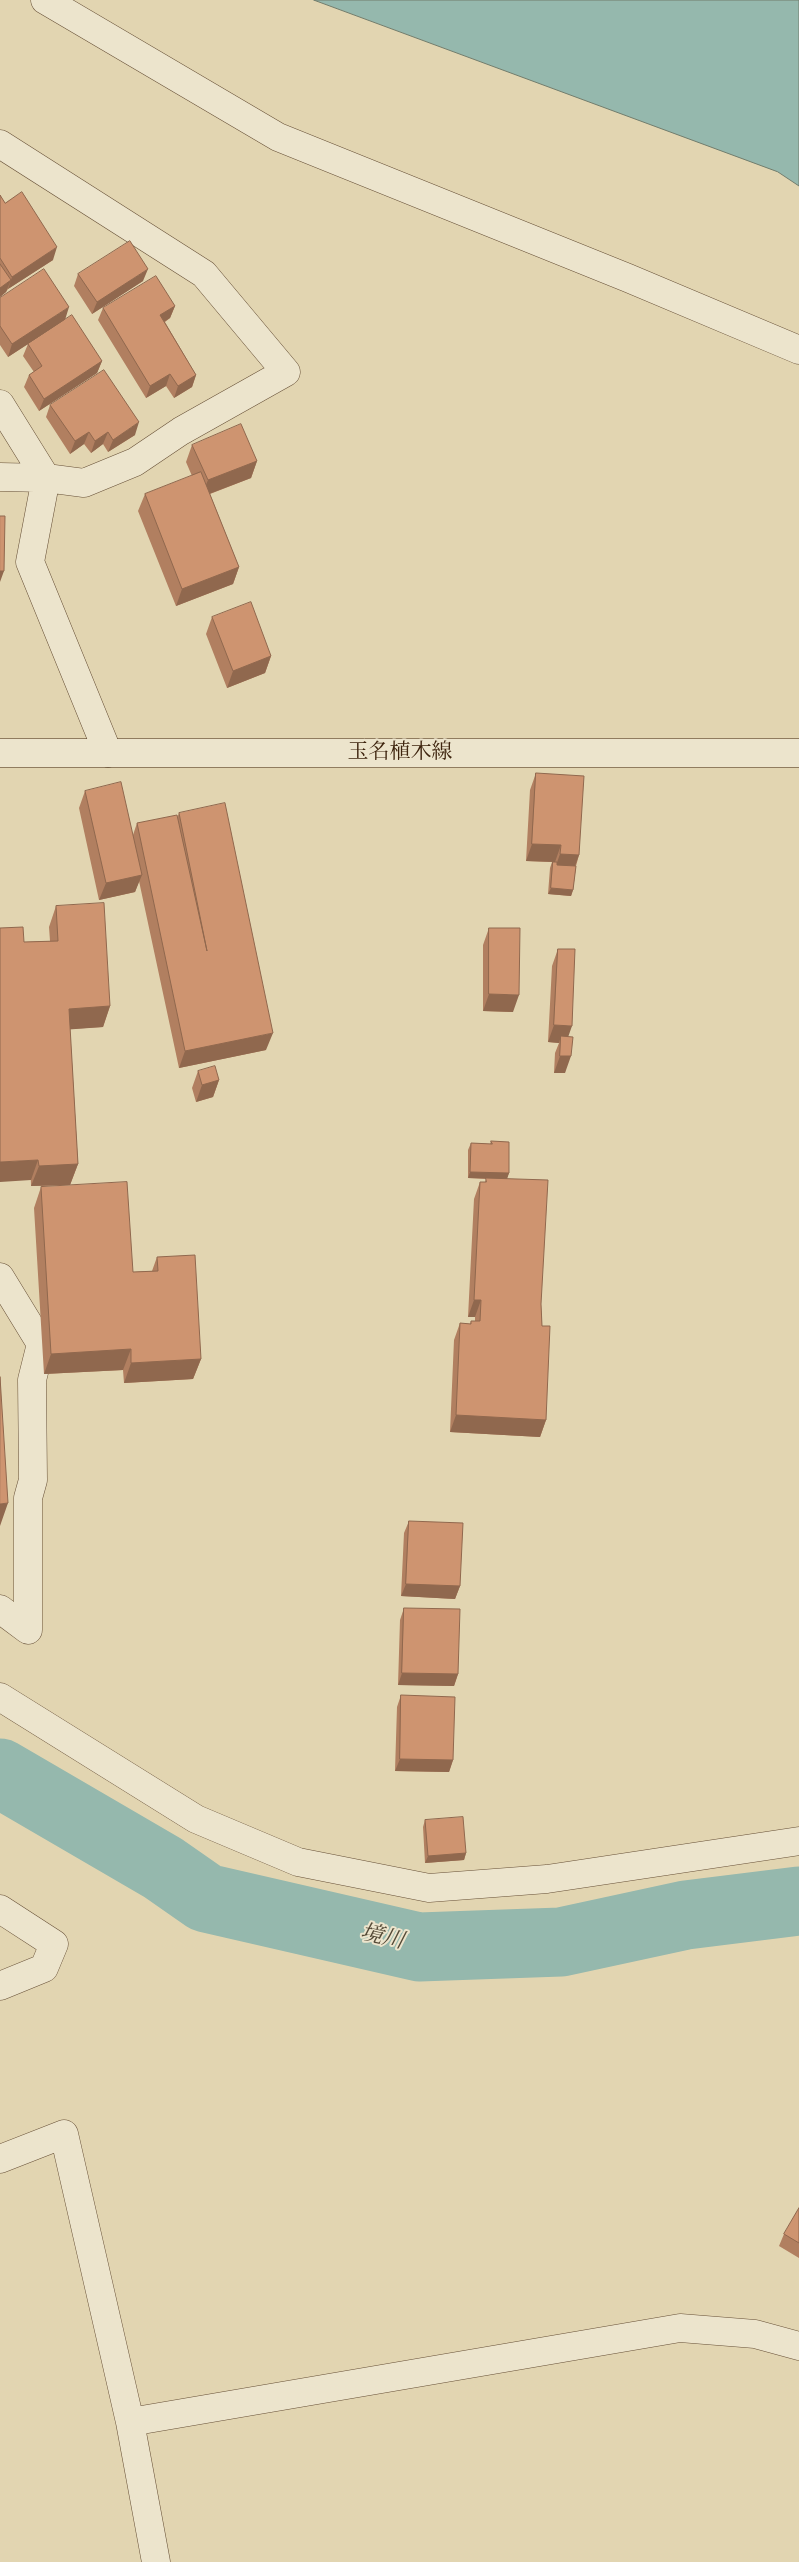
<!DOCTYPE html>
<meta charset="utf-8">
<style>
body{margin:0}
canvas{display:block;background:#e2d5b1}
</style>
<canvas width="799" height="2562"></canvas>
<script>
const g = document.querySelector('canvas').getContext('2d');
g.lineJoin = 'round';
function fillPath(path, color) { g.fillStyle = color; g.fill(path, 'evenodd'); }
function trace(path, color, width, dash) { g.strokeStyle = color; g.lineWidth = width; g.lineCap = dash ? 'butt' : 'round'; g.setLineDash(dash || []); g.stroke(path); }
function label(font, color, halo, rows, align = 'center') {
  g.font = font + ' Cardo,"Noto Serif JP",serif'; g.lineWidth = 4; g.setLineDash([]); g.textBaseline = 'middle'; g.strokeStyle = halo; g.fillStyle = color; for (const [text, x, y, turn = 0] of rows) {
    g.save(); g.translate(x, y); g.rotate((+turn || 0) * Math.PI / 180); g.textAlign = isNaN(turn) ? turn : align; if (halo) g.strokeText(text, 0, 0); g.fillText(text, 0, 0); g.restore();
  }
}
const water = new Path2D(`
 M 314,0 L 799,0 L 799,186 L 778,172 Z`);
const river = new Path2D(`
 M 0,1773 L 163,1868 L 206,1898 L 419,1947 L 561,1942 L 686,1915 L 799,1901`);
const street = new Path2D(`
 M 45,0 L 278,137 L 628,278 L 799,350
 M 0,144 L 204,274 L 286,372 L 181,431 L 135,462 L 84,483 L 46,478 L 30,562 L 108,753
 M 0,404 L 46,478 L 0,477
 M 0,1277 L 41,1344 L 32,1380 L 33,1480 L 28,1498 L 28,1630 L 0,1609
 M 0,1697 L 196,1819 L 298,1862 L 429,1888 L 547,1879 L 799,1841
 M 0,1909 L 54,1944 L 44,1968 L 0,1986
 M 0,2159 L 64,2134 L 130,2422 L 156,2562
 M 130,2422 L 680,2328 L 755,2334 L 799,2346`);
const secondary = new Path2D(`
 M 0,753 L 799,753`);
const wall = new Path2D(`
 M 0,195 L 5,203 L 53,260 L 8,289 L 6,292 L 0,297 Z
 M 78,274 L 143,281 L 92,314 L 74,286 Z
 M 0,298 L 65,320 L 8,357 L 0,345 Z
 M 175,306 L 170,318 L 165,322 L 196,375 L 192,387 L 174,398 L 166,386 L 146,398 L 98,320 L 103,308 Z
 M 28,344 L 102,361 L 97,373 L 39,411 L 24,387 L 29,375 L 34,372 L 23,356 Z
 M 50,405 L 135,435 L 108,452 L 103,444 L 91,453 L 84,444 L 70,454 L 46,417 Z
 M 192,445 L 257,461 L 251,478 L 210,494 L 239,567 L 233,584 L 176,606 L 138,511 L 145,494 L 192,476 L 186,462 Z
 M 212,617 L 271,656 L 265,673 L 227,688 L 206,634 Z
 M 536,773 L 579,855 L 576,866 L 573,890 L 571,896 L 548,894 L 550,868 L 552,862 L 526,861 L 530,790 Z
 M 85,791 L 133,835 L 137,823 L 177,818 L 179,813 L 266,1050 L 179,1068 L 139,881 L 135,892 L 99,900 L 79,808 Z
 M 56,906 L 110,1006 L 103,1027 L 70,1029 L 78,1164 L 70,1185 L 31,1186 L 24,942 L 50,941 L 49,927 Z
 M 489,928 L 513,1012 L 483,1011 L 483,945 Z
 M 558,949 L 568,1037 L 565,1073 L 554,1073 L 555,1053 L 559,1043 L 548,1042 L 552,966 Z
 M 198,1071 L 219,1080 L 213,1097 L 196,1102 L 192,1088 Z
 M 491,1141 L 509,1173 L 507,1178 L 541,1304 L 546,1420 L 540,1437 L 450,1432 L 454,1340 L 460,1323 L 470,1324 L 471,1321 L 475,1321 L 475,1317 L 468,1317 L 474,1199 L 480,1182 L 485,1182 L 486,1179 L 468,1178 L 468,1150 L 471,1143 L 490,1144 Z
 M 41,1187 L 133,1272 L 152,1271 L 157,1257 L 201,1359 L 193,1379 L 124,1383 L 123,1370 L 44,1374 L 34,1208 Z
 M 409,1521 L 460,1586 L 455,1599 L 401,1596 L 404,1533 Z
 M 404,1608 L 458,1674 L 454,1686 L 398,1685 L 400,1620 Z
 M 401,1695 L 453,1760 L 449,1772 L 395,1771 L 397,1707 Z
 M 425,1820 L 466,1853 L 464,1860 L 425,1863 L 423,1827 Z
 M 799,2208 L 799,2258 L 779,2246 L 784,2234 Z`);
const shadedWall = new Path2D(`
 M 57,247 L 53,260 L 8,289 L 12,277 Z
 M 148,269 L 143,281 L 92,314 L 97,302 Z
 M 11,280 L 6,292 L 0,297 L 0,288 Z
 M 175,306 L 170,318 L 156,327 L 160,315 Z
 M 69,307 L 65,320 L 8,357 L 12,344 Z
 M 102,361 L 97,373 L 39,411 L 44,399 Z
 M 170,374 L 166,386 L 146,398 L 150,386 Z
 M 196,375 L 192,387 L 174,398 L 178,386 Z
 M 139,422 L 135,435 L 108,452 L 113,440 Z
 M 89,432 L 84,444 L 70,454 L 75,441 Z
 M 108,432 L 103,444 L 91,453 L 95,441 Z
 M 257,461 L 251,478 L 201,497 L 208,480 Z
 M 239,567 L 233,584 L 176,606 L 182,589 Z
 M 0,571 L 4,571 L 0,582 Z
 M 271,656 L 265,673 L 227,688 L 233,671 Z
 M 532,844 L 561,845 L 555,862 L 526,861 Z
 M 560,854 L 579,855 L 573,872 L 554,871 Z
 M 142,875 L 135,892 L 99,900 L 106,883 Z
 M 551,888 L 573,890 L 571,896 L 548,894 Z
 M 489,994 L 519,995 L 513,1012 L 483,1011 Z
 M 110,1006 L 103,1027 L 62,1030 L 69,1009 Z
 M 554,1025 L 572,1026 L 566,1043 L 561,1036 L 559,1043 L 548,1042 Z
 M 273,1033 L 266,1050 L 179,1068 L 185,1051 Z
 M 560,1056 L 571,1056 L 565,1073 L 554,1073 Z
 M 219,1080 L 213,1097 L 196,1102 L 202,1085 Z
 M 38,1160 L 31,1180 L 0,1182 L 0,1162 Z
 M 78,1164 L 70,1185 L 31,1186 L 39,1166 Z
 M 470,1172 L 509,1173 L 507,1179 L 468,1178 Z
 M 474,1300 L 481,1300 L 475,1317 L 468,1317 Z
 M 131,1349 L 123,1370 L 44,1374 L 51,1354 Z
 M 201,1359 L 193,1379 L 124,1383 L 131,1363 Z
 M 456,1415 L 546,1420 L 540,1437 L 450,1432 Z
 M 8,1503 L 0,1526 L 0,1504 Z
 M 406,1584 L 460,1586 L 455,1599 L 401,1596 Z
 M 402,1673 L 458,1674 L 454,1686 L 398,1685 Z
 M 400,1759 L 453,1760 L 449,1772 L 395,1771 Z
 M 466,1853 L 464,1860 L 425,1863 L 428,1856 Z`);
const building = new Path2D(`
 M 22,192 L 57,247 L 12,277 L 0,258 L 0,195 L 5,203 Z
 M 130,241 L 148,269 L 97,302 L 78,274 Z
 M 0,264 L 11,280 L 0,288 Z
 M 44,269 L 69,307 L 12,344 L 0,326 L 0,298 Z
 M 156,276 L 175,306 L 160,315 L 196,375 L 178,386 L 170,374 L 150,386 L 103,308 Z
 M 72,315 L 102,361 L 44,399 L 29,375 L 42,366 L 28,344 Z
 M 104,370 L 139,422 L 113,440 L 108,432 L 95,441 L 89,432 L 75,441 L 50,405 Z
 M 241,424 L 257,461 L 208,480 L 192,445 Z
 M 201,472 L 239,567 L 182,589 L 145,494 Z
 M 0,516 L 5,516 L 4,571 L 0,571 Z
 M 251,602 L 271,656 L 233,671 L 212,617 Z
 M 536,773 L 584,776 L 579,855 L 560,854 L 561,845 L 532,844 Z
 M 121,782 L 142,875 L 106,883 L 85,791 Z
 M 225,803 L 273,1033 L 185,1051 L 137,823 L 177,815 L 207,951 L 179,813 Z
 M 553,862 L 557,862 L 557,865 L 576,866 L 573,890 L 551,888 Z
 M 104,903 L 110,1006 L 69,1009 L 78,1164 L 39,1166 L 38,1160 L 0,1162 L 0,928 L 23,927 L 24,942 L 58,941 L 56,906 Z
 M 489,928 L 520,928 L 519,995 L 489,994 Z
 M 558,949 L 575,949 L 572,1026 L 554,1025 Z
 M 561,1036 L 573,1037 L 571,1056 L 560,1056 Z
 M 215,1066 L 219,1080 L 202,1085 L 198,1071 Z
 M 491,1141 L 509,1142 L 509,1173 L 470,1172 L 471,1143 L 492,1144 Z
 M 486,1178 L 548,1180 L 541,1304 L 542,1326 L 550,1326 L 546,1420 L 456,1415 L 460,1323 L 471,1324 L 471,1321 L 480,1321 L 481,1300 L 474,1300 L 480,1182 L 486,1182 Z
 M 127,1182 L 133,1272 L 158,1271 L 157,1257 L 195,1255 L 201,1359 L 131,1363 L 131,1349 L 51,1354 L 41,1187 Z
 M 0,1377 L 8,1503 L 0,1504 Z
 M 409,1521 L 463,1523 L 460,1586 L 406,1584 Z
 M 404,1608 L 460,1609 L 458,1674 L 402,1673 Z
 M 401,1695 L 455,1697 L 453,1760 L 400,1759 Z
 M 463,1817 L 466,1853 L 428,1856 L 425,1820 Z
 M 799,2208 L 799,2243 L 784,2234 Z`);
const streetNames = [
 ["玉名植木線",400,753]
];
const waterNames = [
 ["境川",382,1938,13]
];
fillPath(water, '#95b8ad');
trace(water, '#727d6d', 1);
trace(river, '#95b8ad', 69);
trace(street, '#675037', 29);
trace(secondary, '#3e240e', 29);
trace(street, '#ece4cc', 28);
trace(secondary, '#ece4cc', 28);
fillPath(wall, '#b17f60');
fillPath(shadedWall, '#90684e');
fillPath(building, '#ce9470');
trace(building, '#90684e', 1);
label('21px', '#3e240e', '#ece4cc', streetNames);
label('italic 22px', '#544936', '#ece4cc', waterNames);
</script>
